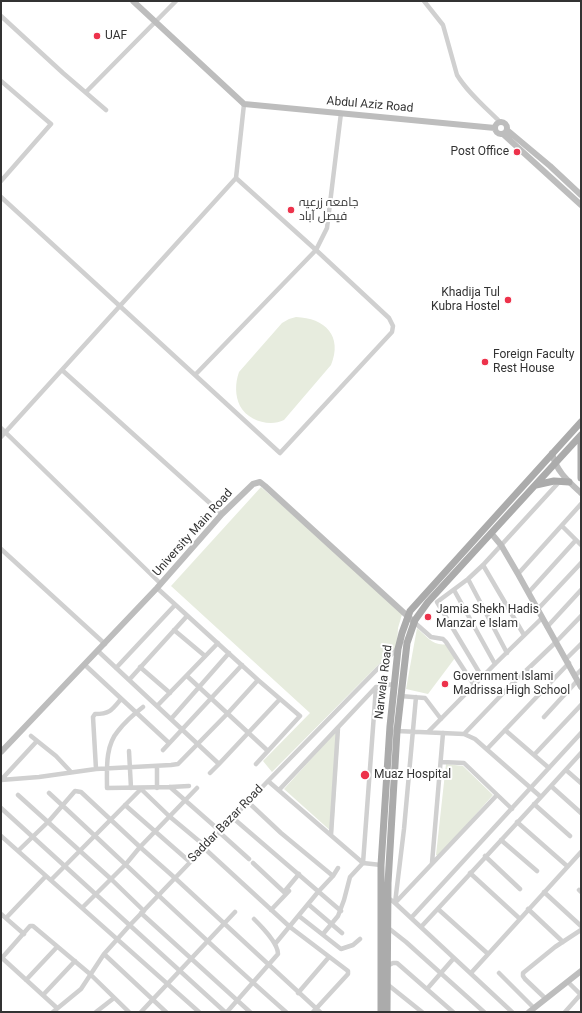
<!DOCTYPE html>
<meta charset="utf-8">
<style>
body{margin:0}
#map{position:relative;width:582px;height:1013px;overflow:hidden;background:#fff;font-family:Roboto,sans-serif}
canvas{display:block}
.frame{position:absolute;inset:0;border:2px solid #333;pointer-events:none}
</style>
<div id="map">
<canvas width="582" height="1013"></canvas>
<div class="frame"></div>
</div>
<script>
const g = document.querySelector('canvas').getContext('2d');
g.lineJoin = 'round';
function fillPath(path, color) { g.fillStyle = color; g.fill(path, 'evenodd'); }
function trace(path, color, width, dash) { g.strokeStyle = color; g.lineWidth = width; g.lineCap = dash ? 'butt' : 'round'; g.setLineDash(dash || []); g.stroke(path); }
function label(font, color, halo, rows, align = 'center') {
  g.font = font + ' Roboto,Cairo,sans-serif'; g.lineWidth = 4; g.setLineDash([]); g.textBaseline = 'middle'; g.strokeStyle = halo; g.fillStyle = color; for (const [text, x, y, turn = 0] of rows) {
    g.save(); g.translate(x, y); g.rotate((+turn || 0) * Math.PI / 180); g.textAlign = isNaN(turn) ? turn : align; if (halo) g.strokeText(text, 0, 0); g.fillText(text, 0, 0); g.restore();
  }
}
const green = new Path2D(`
 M 296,317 C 325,318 343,336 331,365 L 284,420 C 270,427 248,421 240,406 C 235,396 235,383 239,372 L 282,323 L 289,319 Z
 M 261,487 L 403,611 L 398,628 L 397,646 L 272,772 L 263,761 L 310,713 L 171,586 Z
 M 417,628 C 426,636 434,647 447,644 L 455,658 L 428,694 L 406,689 Z
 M 340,727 L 333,833 L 284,789 Z
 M 446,764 L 463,766 L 493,795 L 439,856 L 436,855 Z`);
const street = new Path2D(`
 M 424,1 L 443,25 L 457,75 C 468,93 485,107 500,122
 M 1,16 L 63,73 L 106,110
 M 1,81 L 51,124 L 1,181
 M 86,92 L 176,1
 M 1,197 L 280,453 L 392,332 L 393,326 L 389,318 L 316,250 L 236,178 L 244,104
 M 62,370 L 222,514
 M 195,375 L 316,250 L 327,228 L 341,113
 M 1,428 L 161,584
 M 1,437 L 236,178
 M 562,526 L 581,545
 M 1,549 L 105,644
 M 483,565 L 524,635
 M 518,574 L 581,504
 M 468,579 L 507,653
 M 157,588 L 258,680 L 300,716 L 256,764
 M 454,590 L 495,664
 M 529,592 L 576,540
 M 537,610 L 581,563
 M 414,622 L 431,637 L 443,639 L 446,642 L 474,685
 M 547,627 L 581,590
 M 174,630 L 205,656
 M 98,651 L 219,764 L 210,773
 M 566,659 L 581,644
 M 85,665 L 169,743
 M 140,667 L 170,693
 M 116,668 L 175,605
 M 187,676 L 268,751
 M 575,676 L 581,670
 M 482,677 L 437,602 L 468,579 L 483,565 L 560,481
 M 129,680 L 187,616
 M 400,696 L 425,698 L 441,719
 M 157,706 L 218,643
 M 143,707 C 134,714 125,722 118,731 C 105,746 107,769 107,788 L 170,787 L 189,786
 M 544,717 L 577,681
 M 171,719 L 229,653
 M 505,730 L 549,768
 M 397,731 L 464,734 L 475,739 L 541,797
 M 428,732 L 495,664 L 542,618
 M 464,734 L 510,686 L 556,642 L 581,616
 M 31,736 L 56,756 L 71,772
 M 487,749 L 569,663
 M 163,750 L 242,665
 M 129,751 L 131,788
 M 534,755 L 581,705
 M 442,762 L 464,763 L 512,809
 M 219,764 L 280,699
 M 157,766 L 157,788
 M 96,769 L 93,717 L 95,714 C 110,714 112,710 121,699
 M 566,770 L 581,783
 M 1,780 L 39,777 L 96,769 L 171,765 L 178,764 L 228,713 L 258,680
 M 1,780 L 37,741
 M 268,781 L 363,863 L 381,865
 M 551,786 L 581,813
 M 170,787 L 220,831
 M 279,790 L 376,687 L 394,684
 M 49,793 C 128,866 205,941 286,1012
 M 18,795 L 111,879 L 144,911
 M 248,802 L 281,833 L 333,876
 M 534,804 L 570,836
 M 125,805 L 190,862
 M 1,808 L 225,1012
 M 233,818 L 341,911
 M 517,822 L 567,866
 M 219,832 L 249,859
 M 331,835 L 338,728
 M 1,836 L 199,1012
 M 501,840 L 537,871
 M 204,848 L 290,927 L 348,971 L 348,974 L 313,1012
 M 18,851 L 49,821 L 75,791 L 81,792 L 140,847 L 175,878 L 320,1012
 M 485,856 L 520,889
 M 253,863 L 284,892 L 299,874
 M 432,863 L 443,733
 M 470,873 L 519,918
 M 51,880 L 141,789 L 169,816 L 205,846
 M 579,890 L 581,892
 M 544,892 L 581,926
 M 387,897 L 395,903 L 512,1012
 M 395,903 L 404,829 L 416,697
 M 395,903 L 497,795
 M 308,904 L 342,933
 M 82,908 L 126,864 L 140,847 L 197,788
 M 438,909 L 487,953
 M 528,909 L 563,942
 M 271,910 L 289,891
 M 141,913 L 250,1012
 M 1,914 L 24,934
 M 299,916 L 341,949 L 353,945 L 360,939
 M 6,918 L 46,876
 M 411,918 L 581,733
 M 387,927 L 406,942 L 484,1012
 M 421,927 L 541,797 L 581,753
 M 323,934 L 338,916 L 344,900 L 350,877 L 363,863 L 376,687
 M 275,944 L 318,892 L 333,876 L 338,868
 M 104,954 L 166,1012
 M 1,957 L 57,1008
 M 1,959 L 30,926 L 33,926 L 90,974 L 129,1012
 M 387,966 L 393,963 L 397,963 L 453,1012
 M 471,973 L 581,852
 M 499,973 L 534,1008
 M 26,980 L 57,947
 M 568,982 L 581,995
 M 387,984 L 422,1012
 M 427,989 L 454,958
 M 298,993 L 329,957
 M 43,995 L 75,961
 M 546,999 L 525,979 L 523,976 L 523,973 L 555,947 L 581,930
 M 53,1012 L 81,989 L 104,954 L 130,925 L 268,781 L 397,649
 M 96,1012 L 114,998
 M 141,1012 L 235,912
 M 227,1012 L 278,954 C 278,943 262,927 254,919
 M 565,1012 L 581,994`);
const secondary = new Path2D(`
 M 133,1 L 244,104 L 495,128
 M495 128a6 6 0 1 1 12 0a6 6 0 1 1-12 0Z
 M 507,130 L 550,166 L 581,195
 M 503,134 L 581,205
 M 552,453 C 556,471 568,481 581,493
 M 491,533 L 501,545 L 518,574 L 581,687
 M 1,752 L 157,588 L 222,514 L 253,484 L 260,482 L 265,486 L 414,622
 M 529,1012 L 581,971`);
const primary = new Path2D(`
 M 581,443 L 581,478
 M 536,485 L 554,481 L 569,482
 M 381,1012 L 381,865 L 390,726 L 398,649 L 402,633 L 410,611 L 581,422
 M 387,1012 L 388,883 L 397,731 L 407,643 L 415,620 L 428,602 L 581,435`);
const markers = [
 [97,36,4,"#ed324b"],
 [517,152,4,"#ed324b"],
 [291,210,4,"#ed324b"],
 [508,300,4,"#ed324b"],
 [485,362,4,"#ed324b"],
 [428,617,4,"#ed324b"],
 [445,684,4,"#ed324b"],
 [365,775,5,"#ed324b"]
];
const poiNames = [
 ["UAF",105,36],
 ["Post Office",509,152,"right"],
 ["جامعہ زرعیہ",299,203],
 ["فیصل آباد",299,217],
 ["Khadija Tul",500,293,"right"],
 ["Kubra Hostel",500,307,"right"],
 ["Foreign Faculty",493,355],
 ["Rest House",493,369],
 ["Jamia Shekh Hadis",436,610],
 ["Manzar e Islam",436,624],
 ["Government Islami",453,677],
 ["Madrissa High School",453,691],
 ["Muaz Hospital",374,775]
];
const streetNames = [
 ["Abdul Aziz Road",370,105,5],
 ["University Main Road",193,533,-48],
 ["Narwala Road",384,682,-83],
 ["Saddar Bazar Road",226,824,-46]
];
fillPath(green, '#e7ecde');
trace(street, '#d0d0d0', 4.5);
trace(secondary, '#bdbdbd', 6);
trace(primary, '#ababab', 7);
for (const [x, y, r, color] of markers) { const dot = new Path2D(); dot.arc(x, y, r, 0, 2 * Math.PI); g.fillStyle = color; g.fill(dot); trace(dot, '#fff', 1.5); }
label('12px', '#333', '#fff', poiNames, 'left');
label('12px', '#333', '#fff', streetNames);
</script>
